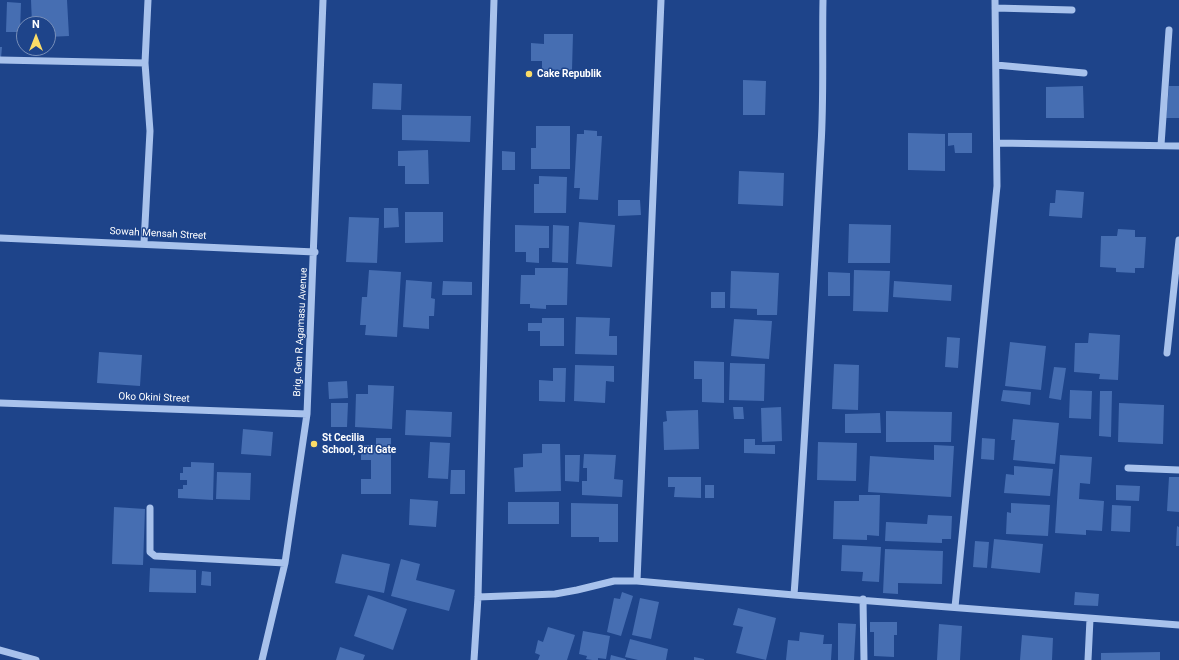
<!DOCTYPE html>
<style>
body{margin:0}
#map{position:relative;width:1179px;height:660px;overflow:hidden;background:#1e448a;font-family:Roboto,sans-serif}
canvas{display:block}
.north{position:absolute;left:16px;top:16px;width:40px;height:40px;box-sizing:border-box;background:#1e448a;border:1px solid #788fb9;border-radius:50%;rotate:0deg;font-size:11px;font-weight:700;line-height:16px;text-align:center;color:#fff}
.north::after{content:'';display:block;margin:auto;width:14px;height:18px;background:#fbdc67;clip-path:polygon(50% 0,100% 100%,50% 72%,0 100%)}
</style>
<div id="map">
<canvas width="1179" height="660"></canvas>
<div class="north">N</div>
</div>
<script>
const g = document.querySelector('canvas').getContext('2d');
g.lineJoin = 'round';
function fillPath(path, color) { g.fillStyle = color; g.fill(path, 'evenodd'); }
function trace(path, color, width, dash) { g.strokeStyle = color; g.lineWidth = width; g.lineCap = dash ? 'butt' : 'round'; g.setLineDash(dash || []); g.stroke(path); }
function label(font, color, halo, rows, align = 'center') {
  g.font = font + ' Roboto,sans-serif'; g.lineWidth = 3; g.setLineDash([]); g.textBaseline = 'middle'; g.strokeStyle = halo; g.fillStyle = color; for (const [text, x, y, turn = 0] of rows) {
    g.save(); g.translate(x, y); g.rotate((+turn || 0) * Math.PI / 180); g.textAlign = isNaN(turn) ? turn : align; if (halo) g.strokeText(text, 0, 0); g.fillText(text, 0, 0); g.restore();
  }
}
const building = new Path2D(`
 M 31,0 L 67,0 L 69,36 L 48,37 L 48,24 L 32,24 Z
 M 7,2 L 21,3 L 20,32 L 6,32 Z
 M 544,34 L 573,34 L 572,70 L 542,70 L 542,61 L 531,61 L 531,43 L 544,44 Z
 M 0,47 L 2,47 L 1,58 L 0,58 Z
 M 743,80 L 766,81 L 765,115 L 743,115 Z
 M 373,83 L 402,84 L 401,110 L 372,109 Z
 M 1083,86 L 1084,118 L 1046,118 L 1046,87 Z
 M 1169,86 L 1179,86 L 1179,118 L 1166,118 Z
 M 402,115 L 471,116 L 470,142 L 402,140 Z
 M 536,126 L 570,126 L 570,169 L 531,169 L 531,148 L 536,148 Z
 M 584,130 L 597,131 L 597,136 L 602,136 L 598,200 L 579,199 L 580,188 L 574,188 L 577,134 L 584,134 Z
 M 908,133 L 945,134 L 945,171 L 908,170 Z
 M 948,133 L 972,133 L 972,153 L 955,153 L 954,145 L 948,146 Z
 M 428,150 L 429,184 L 405,184 L 405,166 L 398,166 L 398,151 Z
 M 502,151 L 515,152 L 515,170 L 502,170 Z
 M 739,171 L 784,173 L 783,206 L 738,204 Z
 M 539,176 L 567,177 L 566,213 L 534,213 L 534,184 L 539,184 Z
 M 1056,190 L 1084,192 L 1082,218 L 1049,216 L 1050,203 L 1055,203 Z
 M 618,200 L 640,200 L 641,215 L 618,216 Z
 M 384,208 L 398,208 L 399,227 L 384,228 Z
 M 405,212 L 443,212 L 443,242 L 405,243 Z
 M 349,217 L 379,218 L 377,263 L 346,262 Z
 M 579,222 L 615,225 L 612,267 L 576,264 Z
 M 849,224 L 891,225 L 890,263 L 848,263 Z
 M 515,225 L 549,226 L 549,248 L 539,248 L 539,263 L 526,262 L 526,252 L 515,252 Z
 M 553,225 L 569,226 L 568,263 L 552,262 Z
 M 1118,229 L 1135,230 L 1135,237 L 1146,237 L 1144,268 L 1135,268 L 1135,273 L 1116,272 L 1116,268 L 1100,267 L 1101,236 L 1117,236 Z
 M 535,268 L 568,268 L 567,305 L 546,305 L 546,309 L 530,308 L 530,304 L 520,304 L 521,275 L 535,275 Z
 M 369,270 L 401,272 L 397,337 L 365,335 L 366,325 L 360,325 L 362,297 L 367,297 Z
 M 854,270 L 890,271 L 888,312 L 853,311 Z
 M 731,271 L 779,273 L 777,315 L 757,315 L 757,309 L 730,308 Z
 M 828,272 L 850,273 L 850,296 L 828,296 Z
 M 406,280 L 432,282 L 431,298 L 435,299 L 434,316 L 429,316 L 429,329 L 403,327 Z
 M 443,281 L 472,282 L 472,295 L 442,295 Z
 M 894,281 L 952,285 L 951,301 L 893,297 Z
 M 711,292 L 725,292 L 725,308 L 711,308 Z
 M 576,317 L 610,318 L 609,336 L 617,336 L 617,355 L 575,354 Z
 M 542,318 L 564,318 L 564,346 L 540,346 L 540,331 L 528,331 L 528,323 L 542,323 Z
 M 734,319 L 772,321 L 769,359 L 731,356 Z
 M 1089,333 L 1120,335 L 1118,380 L 1099,379 L 1100,374 L 1074,372 L 1075,343 L 1088,343 Z
 M 947,337 L 960,338 L 958,368 L 945,367 Z
 M 1010,342 L 1046,346 L 1041,390 L 1005,386 Z
 M 99,352 L 142,355 L 140,386 L 97,383 Z
 M 694,361 L 724,362 L 724,403 L 702,402 L 702,379 L 694,379 Z
 M 730,363 L 765,364 L 764,401 L 729,400 Z
 M 834,364 L 859,365 L 858,410 L 832,409 Z
 M 575,365 L 614,366 L 614,382 L 606,381 L 605,403 L 574,401 Z
 M 1054,367 L 1066,368 L 1061,400 L 1049,398 Z
 M 553,368 L 566,368 L 565,402 L 539,401 L 539,380 L 553,381 Z
 M 347,381 L 348,398 L 329,399 L 328,382 Z
 M 368,385 L 394,386 L 392,429 L 355,427 L 356,394 L 368,394 Z
 M 1003,390 L 1031,392 L 1030,405 L 1001,401 Z
 M 1070,390 L 1092,391 L 1091,419 L 1069,418 Z
 M 1100,391 L 1112,391 L 1111,437 L 1099,436 Z
 M 331,403 L 348,403 L 347,427 L 331,427 Z
 M 1119,403 L 1164,405 L 1163,444 L 1118,442 Z
 M 733,407 L 743,407 L 744,419 L 734,419 Z
 M 781,407 L 782,441 L 762,442 L 761,408 Z
 M 406,410 L 452,412 L 451,437 L 405,435 Z
 M 698,410 L 699,449 L 664,450 L 663,422 L 667,421 L 666,411 Z
 M 886,411 L 952,412 L 951,442 L 886,442 Z
 M 880,413 L 881,433 L 845,433 L 845,414 Z
 M 1013,419 L 1059,423 L 1055,464 L 1013,460 L 1015,440 L 1011,440 Z
 M 243,429 L 273,432 L 271,456 L 241,454 Z
 M 376,438 L 391,438 L 391,494 L 361,494 L 361,479 L 371,479 L 371,460 L 361,460 L 361,445 L 376,445 Z
 M 982,438 L 995,439 L 994,460 L 981,459 Z
 M 744,439 L 755,439 L 755,445 L 775,445 L 775,454 L 744,453 Z
 M 430,442 L 450,443 L 448,479 L 428,478 Z
 M 818,442 L 857,443 L 856,481 L 817,480 Z
 M 542,444 L 560,444 L 561,491 L 515,492 L 514,468 L 523,467 L 523,454 L 542,453 Z
 M 934,445 L 954,446 L 951,497 L 868,492 L 870,456 L 934,460 Z
 M 584,454 L 616,455 L 614,479 L 623,480 L 622,497 L 582,495 L 582,481 L 587,481 L 587,468 L 583,468 Z
 M 565,455 L 580,455 L 579,482 L 565,481 Z
 M 1060,455 L 1092,457 L 1090,484 L 1080,483 L 1079,499 L 1104,501 L 1102,531 L 1086,530 L 1086,535 L 1055,533 Z
 M 191,462 L 214,463 L 213,500 L 178,498 L 178,489 L 183,489 L 183,485 L 187,485 L 187,480 L 180,480 L 180,473 L 183,473 L 183,467 L 191,467 Z
 M 1014,466 L 1053,469 L 1050,496 L 1004,493 L 1006,474 L 1014,475 Z
 M 451,470 L 465,470 L 465,494 L 450,494 Z
 M 217,472 L 251,473 L 250,500 L 216,499 Z
 M 668,477 L 701,477 L 701,498 L 674,497 L 675,487 L 668,487 Z
 M 1169,477 L 1179,477 L 1179,512 L 1167,511 Z
 M 705,485 L 714,485 L 714,498 L 705,498 Z
 M 1116,485 L 1140,486 L 1139,501 L 1116,500 Z
 M 859,495 L 880,495 L 879,536 L 867,535 L 867,540 L 833,539 L 834,501 L 859,501 Z
 M 410,499 L 438,501 L 436,527 L 409,525 Z
 M 508,502 L 559,502 L 559,524 L 508,524 Z
 M 571,503 L 618,504 L 618,542 L 599,542 L 599,537 L 571,537 Z
 M 1011,503 L 1050,505 L 1048,536 L 1006,534 L 1007,512 L 1011,513 Z
 M 1112,505 L 1131,506 L 1130,532 L 1111,531 Z
 M 114,507 L 145,509 L 143,565 L 112,564 Z
 M 928,515 L 952,516 L 951,539 L 942,539 L 942,543 L 885,541 L 886,522 L 927,524 Z
 M 1177,526 L 1179,527 L 1179,546 L 1176,546 Z
 M 994,539 L 1043,544 L 1040,573 L 991,568 Z
 M 975,541 L 989,542 L 987,568 L 973,567 Z
 M 842,545 L 881,547 L 879,582 L 862,581 L 863,572 L 841,571 Z
 M 885,549 L 943,551 L 942,584 L 898,583 L 898,594 L 883,593 Z
 M 342,554 L 390,564 L 384,593 L 335,583 Z
 M 401,559 L 420,564 L 416,580 L 455,590 L 449,611 L 391,596 Z
 M 150,568 L 196,570 L 196,593 L 149,592 Z
 M 202,571 L 211,572 L 211,586 L 201,585 Z
 M 622,592 L 633,596 L 621,636 L 607,632 L 614,598 L 620,599 Z
 M 1075,592 L 1099,594 L 1098,606 L 1074,605 Z
 M 368,595 L 407,609 L 393,650 L 354,636 Z
 M 640,598 L 659,602 L 651,639 L 632,635 Z
 M 738,608 L 776,618 L 766,660 L 736,653 L 743,627 L 733,625 Z
 M 870,622 L 897,622 L 897,635 L 894,635 L 894,657 L 874,656 L 874,632 L 870,632 Z
 M 838,623 L 856,624 L 854,660 L 838,660 Z
 M 939,624 L 962,626 L 960,660 L 937,660 Z
 M 548,627 L 575,635 L 567,660 L 538,660 L 540,655 L 535,653 L 538,640 L 543,642 Z
 M 583,631 L 610,636 L 606,659 L 598,658 L 598,660 L 592,660 L 586,659 L 587,656 L 579,654 Z
 M 800,632 L 824,635 L 823,644 L 832,644 L 831,660 L 786,660 L 788,640 L 799,641 Z
 M 1022,635 L 1053,638 L 1052,660 L 1020,660 Z
 M 630,639 L 668,649 L 666,660 L 638,660 L 625,657 Z
 M 340,647 L 365,655 L 363,660 L 336,660 Z
 M 1160,652 L 1160,660 L 1101,660 L 1101,653 Z
 M 611,655 L 626,659 L 626,660 L 610,660 Z
 M 694,657 L 704,659 L 704,660 L 694,660 Z`);
const minor = new Path2D(`
 M 995,8 L 1072,10
 M 0,60 L 145,63
 M 996,65 L 1084,73
 M 997,143 L 1179,146
 M 1161,145 L 1169,30
 M 0,238 L 315,252
 M 144,243 L 150,131 L 145,63 L 148,0
 M 1167,353 L 1179,240
 M 0,403 L 307,414
 M 1128,468 L 1179,470
 M 150,508 L 150,552 L 155,556 L 285,563
 M 637,581 L 661,0
 M 794,595 C 805,445 813,295 821,145 C 824,97 822,48 823,0
 M 478,597 L 555,594 L 577,590 L 614,581 L 637,581 L 794,595 L 1179,625
 M 863,599 L 864,660
 M 955,607 L 997,186 L 995,0
 M 0,650 L 36,660
 M 262,660 L 285,563 L 307,414 L 323,0
 M 474,660 L 478,597 L 487,222 L 494,0
 M 1088,660 L 1090,619`);
const markers = [
 [529,74,4,"#fbdc67"],
 [314,444,4,"#fbdc67"]
];
const poiNames = [
 ["Cake Republik",537,74],
 ["St Cecilia",322,438],
 ["School, 3rd Gate",322,450]
];
const streetNames = [
 ["Sowah Mensah Street",158,234,3],
 ["Brig. Gen R Agamasu Avenue",301,332,-87],
 ["Oko Okini Street",154,398,2]
];
fillPath(building, '#466eb2');
trace(minor, '#a8c2ec', 7);
for (const [x, y, r, color] of markers) { const dot = new Path2D(); dot.arc(x, y, r, 0, 2 * Math.PI); g.fillStyle = color; g.fill(dot); trace(dot, '#1e448a', 1.5); }
label('bold 10px', '#fff', '#1e448a', poiNames, 'left');
label('10px', '#fff', '#1e448a', streetNames);
</script>
